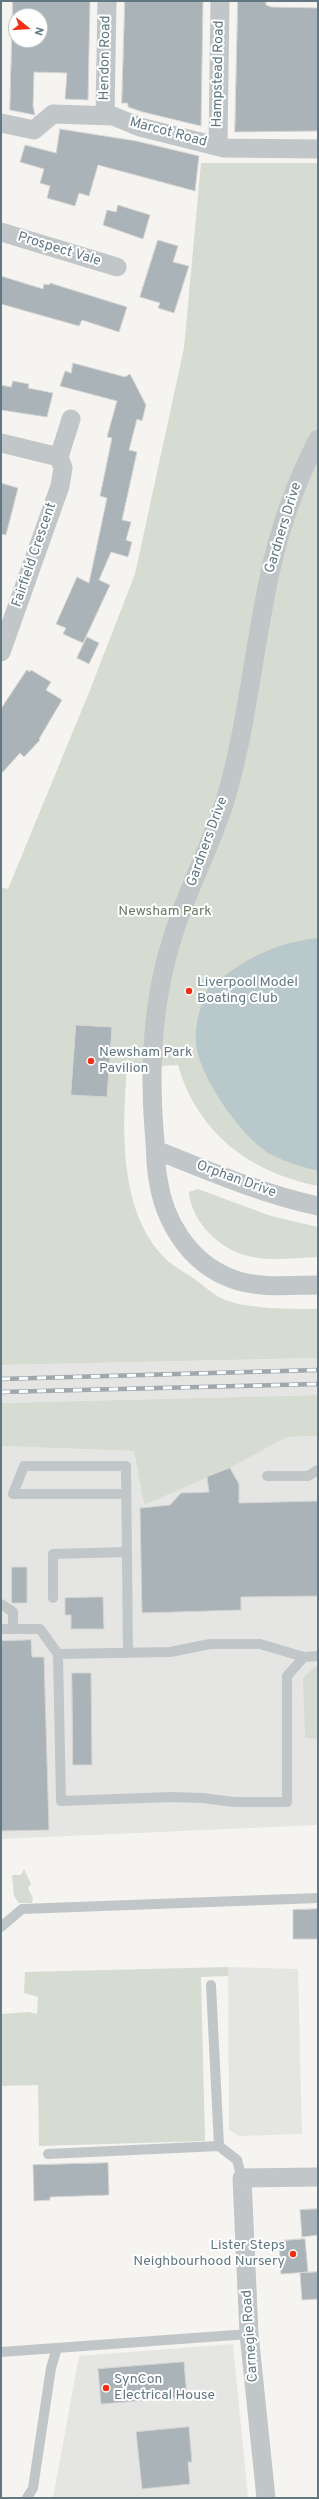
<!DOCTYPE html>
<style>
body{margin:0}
#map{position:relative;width:319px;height:2499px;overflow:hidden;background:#f5f4f0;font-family:Overpass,sans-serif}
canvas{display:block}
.frame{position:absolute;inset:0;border:2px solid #617883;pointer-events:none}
.north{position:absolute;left:8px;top:8px;width:40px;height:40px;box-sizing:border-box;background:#fff;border:1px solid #c0c9cd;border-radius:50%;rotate:107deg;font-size:11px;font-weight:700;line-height:16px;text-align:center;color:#617883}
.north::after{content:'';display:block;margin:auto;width:14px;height:18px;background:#ef2f16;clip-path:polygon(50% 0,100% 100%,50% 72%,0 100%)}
</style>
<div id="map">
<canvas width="319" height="2499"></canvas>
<div class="frame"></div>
<div class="north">N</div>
</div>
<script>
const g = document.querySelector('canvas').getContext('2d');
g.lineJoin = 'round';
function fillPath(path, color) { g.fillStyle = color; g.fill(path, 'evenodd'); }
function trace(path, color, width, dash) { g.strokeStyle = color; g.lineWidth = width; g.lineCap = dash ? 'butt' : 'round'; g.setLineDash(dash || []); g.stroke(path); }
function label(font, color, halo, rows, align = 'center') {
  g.font = font + ' Overpass,sans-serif'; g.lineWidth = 4; g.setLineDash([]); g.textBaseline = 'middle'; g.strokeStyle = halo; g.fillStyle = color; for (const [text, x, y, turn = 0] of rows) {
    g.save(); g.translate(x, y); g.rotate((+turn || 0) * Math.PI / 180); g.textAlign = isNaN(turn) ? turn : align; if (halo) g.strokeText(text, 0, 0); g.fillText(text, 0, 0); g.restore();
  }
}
const built = new Path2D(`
 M 318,1358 L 318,1395 L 1,1403 L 1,1365 Z
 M 318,1436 L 318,1825 L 1,1839 L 1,1446 L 134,1451 L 144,1505 L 230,1468 L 287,1437 Z
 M 228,1967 L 298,1969 L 302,2134 L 239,2136 L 229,2130 Z
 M 233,2344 L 248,2498 L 53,2498 L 79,2356 Z`);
const green = new Path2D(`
 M 201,163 L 318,163 L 318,1186 C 251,1173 197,1133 178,1065 L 127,1068 C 122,1127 119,1210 163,1256 C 170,1264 181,1270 190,1276 C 201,1283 213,1295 225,1300 C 249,1309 292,1309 318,1309 L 318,1358 L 1,1365 L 1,887 L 8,889 L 90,690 L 135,574 L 184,348 Z
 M 198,1189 L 271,1216 L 318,1227 L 318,1257 C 276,1259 241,1266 209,1233 C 198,1221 190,1208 189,1192 Z
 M 318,1395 L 318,1436 L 287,1437 L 230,1468 L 144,1505 L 134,1451 L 1,1446 L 1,1403 Z
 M 315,1667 L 318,1667 L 318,1739 L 305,1738 L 303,1678 Z
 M 24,1869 L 31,1884 L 28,1888 L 33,1898 L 32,1903 L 19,1903 L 14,1896 L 12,1875 L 21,1875 Z
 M 228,1967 L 228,1976 L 201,1977 L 205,2141 L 39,2146 L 38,2085 L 1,2086 L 1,2014 L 29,2012 L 37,2014 L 38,1997 L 24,1993 L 25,1972 Z`);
const water = new Path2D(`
 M 318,938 L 318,1171 C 302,1167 286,1162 272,1155 C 243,1140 199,1076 196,1044 C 194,1022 202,1001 211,982 L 217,982 C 247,957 279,942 318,938 Z`);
const building = new Path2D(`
 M 13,1 L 90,1 L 88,100 L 65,99 L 67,73 L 34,72 L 33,106 L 35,115 L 10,110 ZM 16,16 L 40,16 L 40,40 L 16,40 Z
 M 125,1 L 203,1 L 201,126 L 143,112 L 128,107 L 128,103 L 122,103 Z
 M 238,1 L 266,1 L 266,5 L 271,7 L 318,8 L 318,131 L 235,132 Z
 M 60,129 L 136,141 L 199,156 L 195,191 L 98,165 L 89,196 L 79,193 L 75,206 L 47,198 L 50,186 L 40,183 L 44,169 L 20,162 L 25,145 L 56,153 Z
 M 118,205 L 150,215 L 143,239 L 103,225 L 107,210 L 116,212 Z
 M 158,240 L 178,246 L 173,262 L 189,266 L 174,313 L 158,308 L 160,303 L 140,297 Z
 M 1,276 L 43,289 L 44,284 L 49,285 L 50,283 L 127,307 L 119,332 L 82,320 L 79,326 L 1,304 Z
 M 73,363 L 125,377 L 130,374 L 146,405 L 142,421 L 137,419 L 129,450 L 137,452 L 122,520 L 131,522 L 126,540 L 132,542 L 128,557 L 111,552 L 99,580 L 110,585 L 83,643 L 63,634 L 66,628 L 56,624 L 77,577 L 89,583 L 107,498 L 100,496 L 112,438 L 107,437 L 117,401 L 60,386 L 65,371 L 71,373 Z
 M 13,381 L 29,384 L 28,388 L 53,393 L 47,417 L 1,410 L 1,385 L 11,387 Z
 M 1,483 L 18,488 L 6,535 L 1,534 Z
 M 87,637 L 99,643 L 89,664 L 77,658 Z
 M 27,670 L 30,672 L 31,670 L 51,682 L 46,690 L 62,700 L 39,739 L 40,740 L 24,757 L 20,753 L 1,774 L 1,709 Z
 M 76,1025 L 112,1027 L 107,1097 L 71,1095 Z
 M 230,1468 L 239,1484 L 239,1503 L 318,1501 L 318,1596 L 241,1597 L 241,1610 L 142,1613 L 140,1508 L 170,1505 L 181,1493 L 209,1492 L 207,1477 Z
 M 12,1567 L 27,1567 L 27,1603 L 12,1603 Z
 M 92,1597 L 103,1597 L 104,1629 L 71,1629 L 71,1615 L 65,1615 L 65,1598 Z
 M 31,1640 L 32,1657 L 44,1657 L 49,1830 L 1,1831 L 1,1641 Z
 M 72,1673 L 91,1673 L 92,1765 L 73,1765 Z
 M 318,1909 L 318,1939 L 293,1939 L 293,1910 Z
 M 108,2163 L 109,2195 L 50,2197 L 50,2200 L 34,2201 L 33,2165 Z
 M 318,2209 L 318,2235 L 302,2237 L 300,2210 Z
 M 305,2239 L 308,2272 L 281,2274 L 279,2241 Z
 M 318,2272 L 318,2299 L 302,2300 L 300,2273 Z
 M 184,2362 L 187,2397 L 101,2404 L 98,2369 Z
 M 189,2427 L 192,2462 L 188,2462 L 190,2484 L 142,2489 L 136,2432 Z`);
const lane = new Path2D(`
 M 267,1476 L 308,1476 L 318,1470
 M 126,1494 L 13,1494 L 24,1466 L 126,1466 L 128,1653
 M 53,1598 L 53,1554 L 127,1552
 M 1,1604 L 13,1612 L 13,1629
 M 1,1629 L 40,1629 L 58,1654 L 61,1801 L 171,1797 L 202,1798 L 234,1802 L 287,1802 L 287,1676 L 304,1657
 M 58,1654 L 170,1652 L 210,1644 L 260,1644 L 304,1657 L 318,1656
 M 1,1927 L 22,1909 L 318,1898
 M 211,1985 L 219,2146 L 237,2160 L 242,2178
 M 48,2154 L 219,2146
 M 1,2352 L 249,2334
 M 27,2498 L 33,2488 L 51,2368 L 57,2348`);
const street = new Path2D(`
 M 105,115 L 107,1
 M 1,123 L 34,130 L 53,114 L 113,116 L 140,127 L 224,148 L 318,149
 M 218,146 L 220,1
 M 1,232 L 117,267
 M 318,439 C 298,478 282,521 272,564 C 254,642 248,724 225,801 C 210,848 186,892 172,939 C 152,1002 149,1065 154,1130 C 156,1146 155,1163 158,1179 C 164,1221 189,1262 230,1278 C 256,1289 290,1285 318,1285
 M 1,443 L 59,457
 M 1,652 L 60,486 L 63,468 L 59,457 L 71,419
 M 156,1150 C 209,1171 262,1194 318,1206
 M 266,2498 L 249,2334 L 242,2178 L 318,2177`);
const rail = new Path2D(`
 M 1,1379 L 318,1370
 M 1,1392 L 318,1384`);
const markers = [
 [189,991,4,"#ef2f16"],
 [91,1061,4,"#ef2f16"],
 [293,2254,4,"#ef2f16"],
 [106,2388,4,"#ef2f16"]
];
const streetNames = [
 ["Hendon Road",106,58,-89],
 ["Hampstead Road",219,74,-89],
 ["Marcot Road",168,133,15],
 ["Prospect Vale",59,250,17],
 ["Gardners Drive",284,528,-73],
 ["Fairfield Crescent",35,555,-71],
 ["Gardners Drive",208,842,-70],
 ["Orphan Drive",236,1180,20],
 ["Carnegie Road",251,2336,-94]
];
const parkNames = [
 ["Newsham Park",165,912]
];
const poiNames = [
 ["Liverpool Model",197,983],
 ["Boating Club",197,999],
 ["Newsham Park",99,1053],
 ["Pavilion",99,1069],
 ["Lister Steps",285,2246,"right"],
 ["Neighbourhood Nursery",285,2262,"right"],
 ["SynCon",114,2380],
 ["Electrical House",114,2396]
];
fillPath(built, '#e5e6e4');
fillPath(green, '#d6dcd1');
fillPath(water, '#b8c8cb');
fillPath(building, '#aab3b7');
trace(building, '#d6d5d3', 1);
trace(lane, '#c1c6c8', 10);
trace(street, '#c1c6c8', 19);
trace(rail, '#9fa8ac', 4.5);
trace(rail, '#fff', 3, [9]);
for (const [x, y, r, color] of markers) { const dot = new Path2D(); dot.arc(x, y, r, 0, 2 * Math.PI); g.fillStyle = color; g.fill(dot); trace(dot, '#fff', 1.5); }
label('14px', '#617883', '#fff', streetNames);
label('14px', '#697a61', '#fff', parkNames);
label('14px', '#617883', '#fff', poiNames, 'left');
</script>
